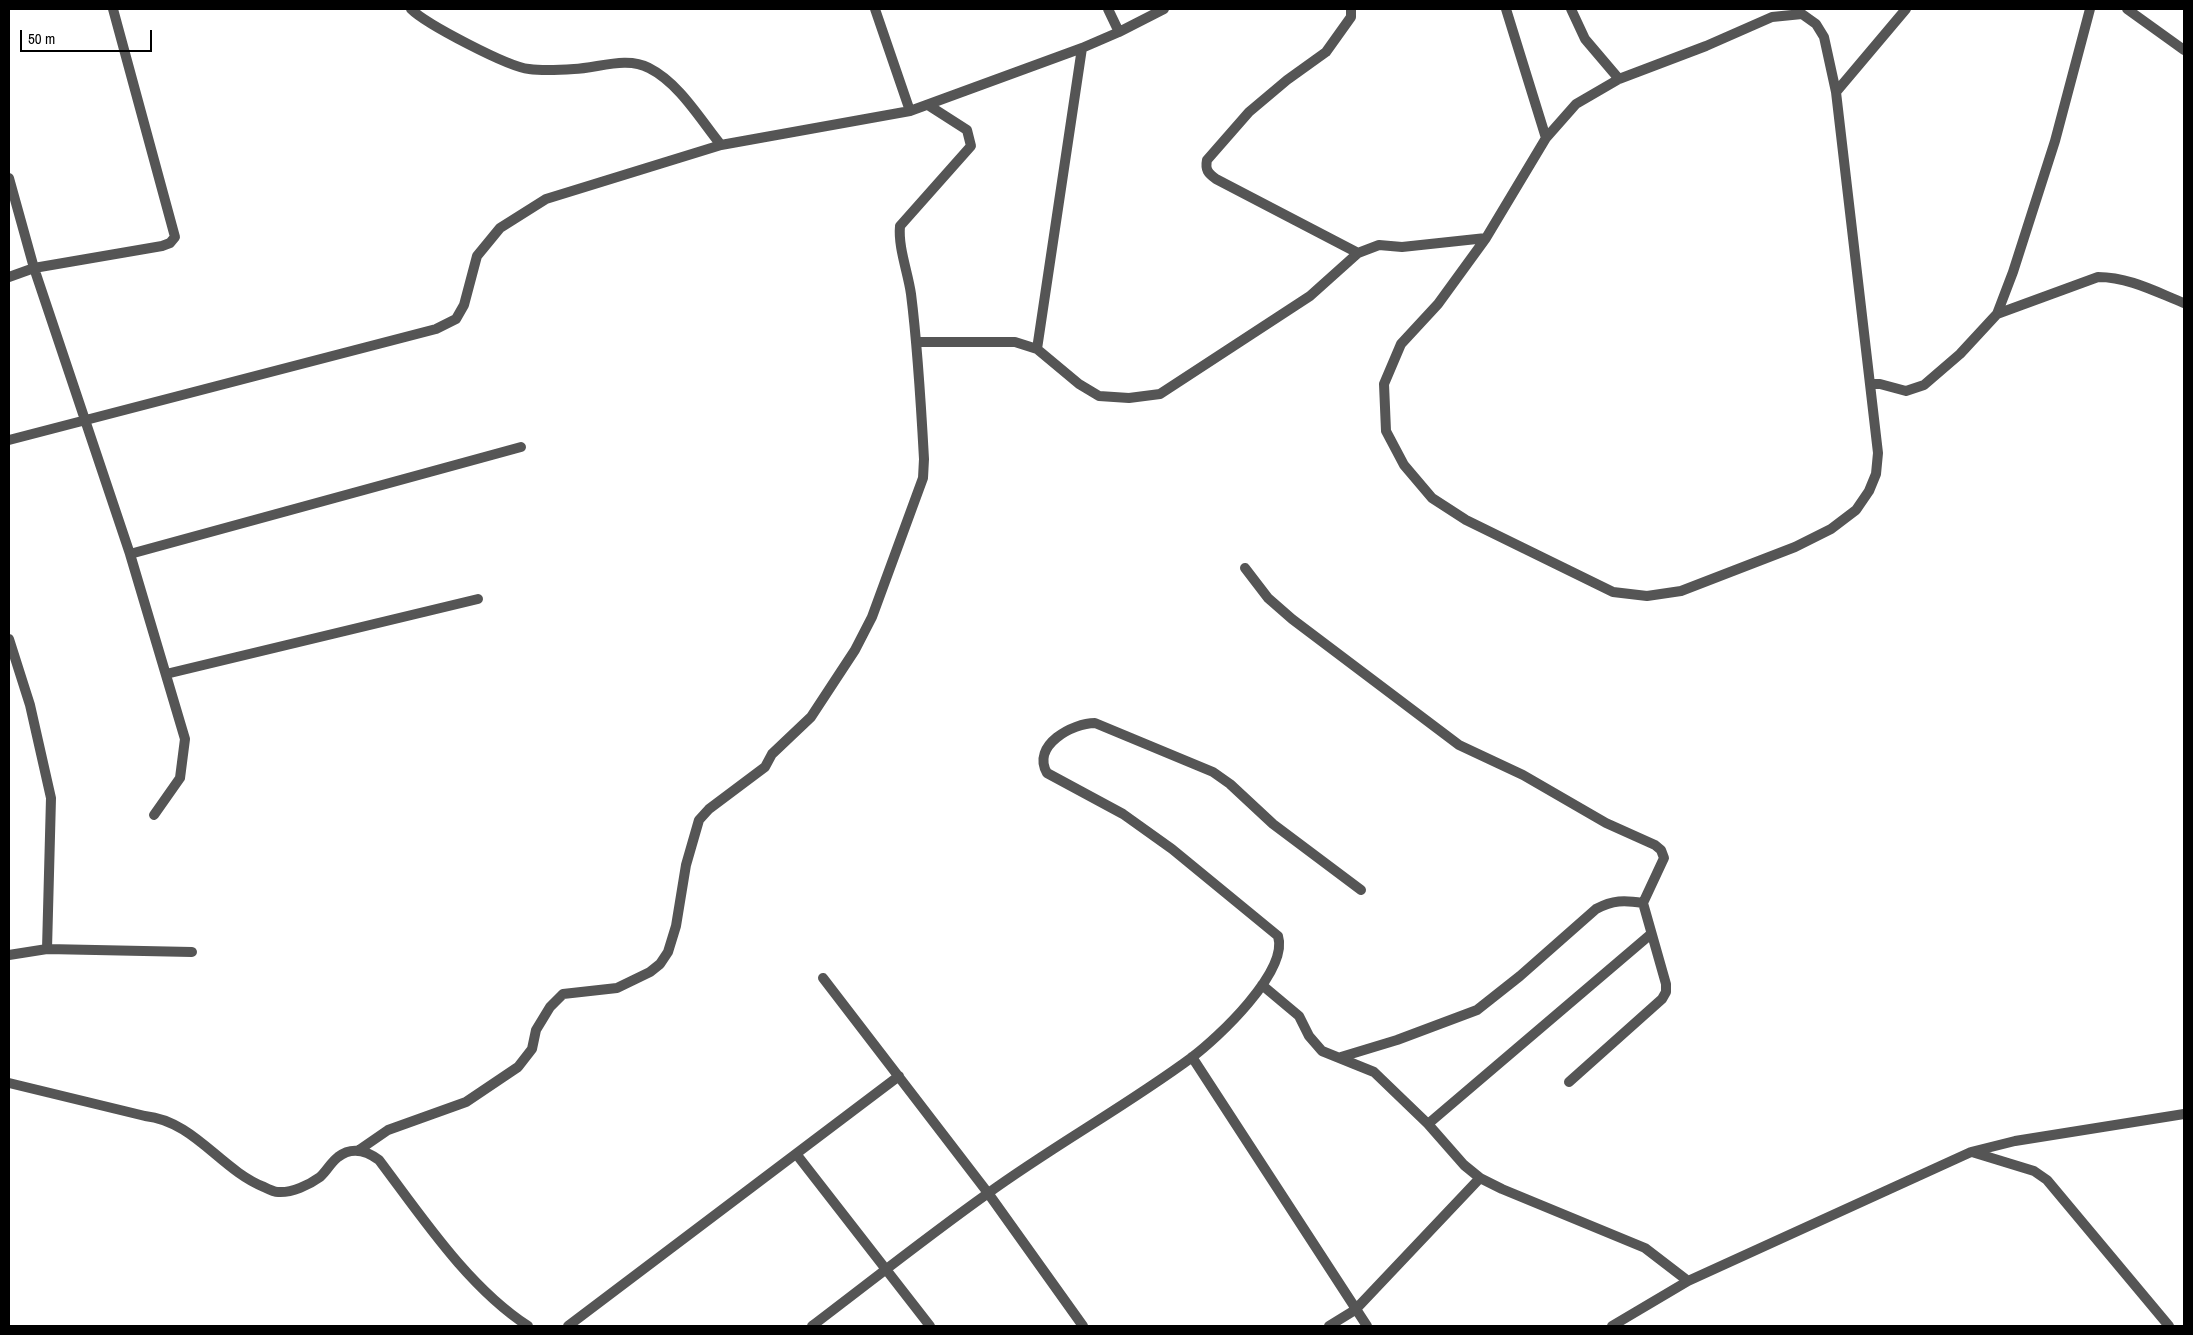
<!DOCTYPE html>
<style>
body{margin:0}
#map{position:relative;width:2193px;height:1335px;overflow:hidden;background:#fff;font-family:"Archivo Narrow",sans-serif}
canvas{display:block}
.frame{position:absolute;inset:0;border:10px solid #000;pointer-events:none}
.scale{position:absolute;left:20px;top:30px;width:132px;height:22px;box-sizing:border-box;border:2px solid #000;border-top:0;padding-left:6px;font-size:15px;line-height:18px;white-space:nowrap;color:#000;-webkit-text-stroke:4px #fff;paint-order:stroke}
</style>
<div id="map">
<canvas width="2193" height="1335"></canvas>
<div class="frame"></div>
<div class="scale">50 m</div>
</div>
<script>
const g = document.querySelector('canvas').getContext('2d');
g.lineJoin = 'round';
function trace(path, color, width, dash) { g.strokeStyle = color; g.lineWidth = width; g.lineCap = dash ? 'butt' : 'round'; g.setLineDash(dash || []); g.stroke(path); }
const street = new Path2D(`
 M 411,9 C 426,24 508,67 529,69 C 543,71 560,70 574,69 C 598,68 627,56 649,68 C 679,83 700,119 721,145
 M 875,9 L 910,111
 M 1108,9 L 1119,32
 M 1351,9 L 1351,17 L 1326,52 L 1287,80 L 1249,112 L 1207,160 C 1205,170 1208,173 1216,179 L 1358,253
 M 1506,9 L 1546,138
 M 1571,9 L 1585,39 L 1619,79
 M 2127,9 L 2184,50
 M 1802,14 L 1816,24 L 1824,37 L 1836,92 L 1878,453 L 1876,474 L 1869,491 L 1856,510 L 1831,529 L 1795,547 L 1681,591 L 1647,596 L 1613,592 L 1466,520 L 1432,498 L 1404,465 L 1386,431 L 1384,384 L 1401,344 L 1438,304 L 1486,238 L 1546,138 L 1576,104 L 1619,79 L 1706,46 L 1772,17 Z
 M 1836,92 L 1906,9
 M 9,178 L 34,268 L 130,554 L 185,739 L 180,778 L 154,815
 M 9,277 L 34,268 L 162,246 L 170,243 L 175,237 L 113,9
 M 1997,314 L 2098,277 C 2129,277 2156,292 2184,303
 M 917,342 L 1015,342 L 1037,349 L 1079,384 L 1099,396 L 1129,398 L 1160,394 L 1310,296 L 1358,253 L 1379,245 L 1402,247 L 1486,238
 M 1037,349 L 1082,48
 M 1870,384 L 1880,384 L 1906,391 L 1924,385 L 1960,354 L 1997,314 L 2013,272 L 2055,141 L 2090,9
 M 9,440 L 436,329 L 456,319 L 464,305 L 477,256 L 500,228 L 546,199 L 721,145 L 910,111 L 1082,48 L 1119,32 L 1164,9
 M 130,554 L 521,447
 M 1245,568 L 1268,598 L 1292,619 L 1459,745 L 1523,775 L 1606,823 L 1655,845 L 1661,850 L 1664,858 L 1643,903 L 1666,984 L 1666,992 L 1662,999 L 1569,1082
 M 9,639 L 30,705 L 51,798 L 47,949
 M 166,674 L 478,599
 M 9,955 L 47,949 L 192,952
 M 823,978 L 988,1193 L 1083,1326
 M 1262,985 L 1299,1016 L 1309,1036 L 1322,1051 L 1374,1072 L 1428,1124 L 1464,1165 L 1480,1178 L 1502,1189 L 1645,1248 L 1688,1281
 M 1192,1057 L 1367,1326
 M 1341,1057 L 1397,1040 L 1477,1010 L 1520,976 L 1596,909 C 1613,900 1624,900 1643,903
 M 9,1083 L 145,1116 C 194,1121 221,1170 264,1187 C 268,1189 274,1192 278,1192 C 292,1193 309,1185 320,1177 C 327,1171 331,1162 338,1157 C 352,1146 367,1151 379,1160 C 422,1217 468,1287 528,1326
 M 1428,1124 L 1651,934
 M 359,1150 L 388,1130 L 466,1102 L 518,1067 L 532,1049 L 536,1030 L 550,1007 L 563,994 L 617,988 L 650,972 L 660,964 L 668,952 L 676,926 L 686,865 L 699,820 L 709,809 L 765,767 L 772,754 L 811,717 L 855,650 L 872,617 L 923,478 L 924,459 C 921,404 918,349 911,294 C 908,272 898,248 900,226 L 971,146 L 967,130 L 928,105
 M 1972,1152 L 2034,1171 L 2047,1180 L 2169,1326
 M 797,1155 L 930,1326
 M 568,1326 L 899,1076
 M 812,1326 C 870,1282 928,1236 987,1194 C 1053,1146 1126,1106 1191,1058 C 1218,1038 1289,971 1278,936 L 1172,849 L 1123,814 L 1047,773 C 1031,745 1073,723 1095,723 L 1213,772 L 1230,784 L 1273,824 L 1361,890
 M 1329,1326 L 1355,1310 L 1480,1178
 M 1612,1326 L 1688,1281 L 1971,1152 L 2015,1141 L 2184,1114`);
trace(street, '#555', 10);
</script>
